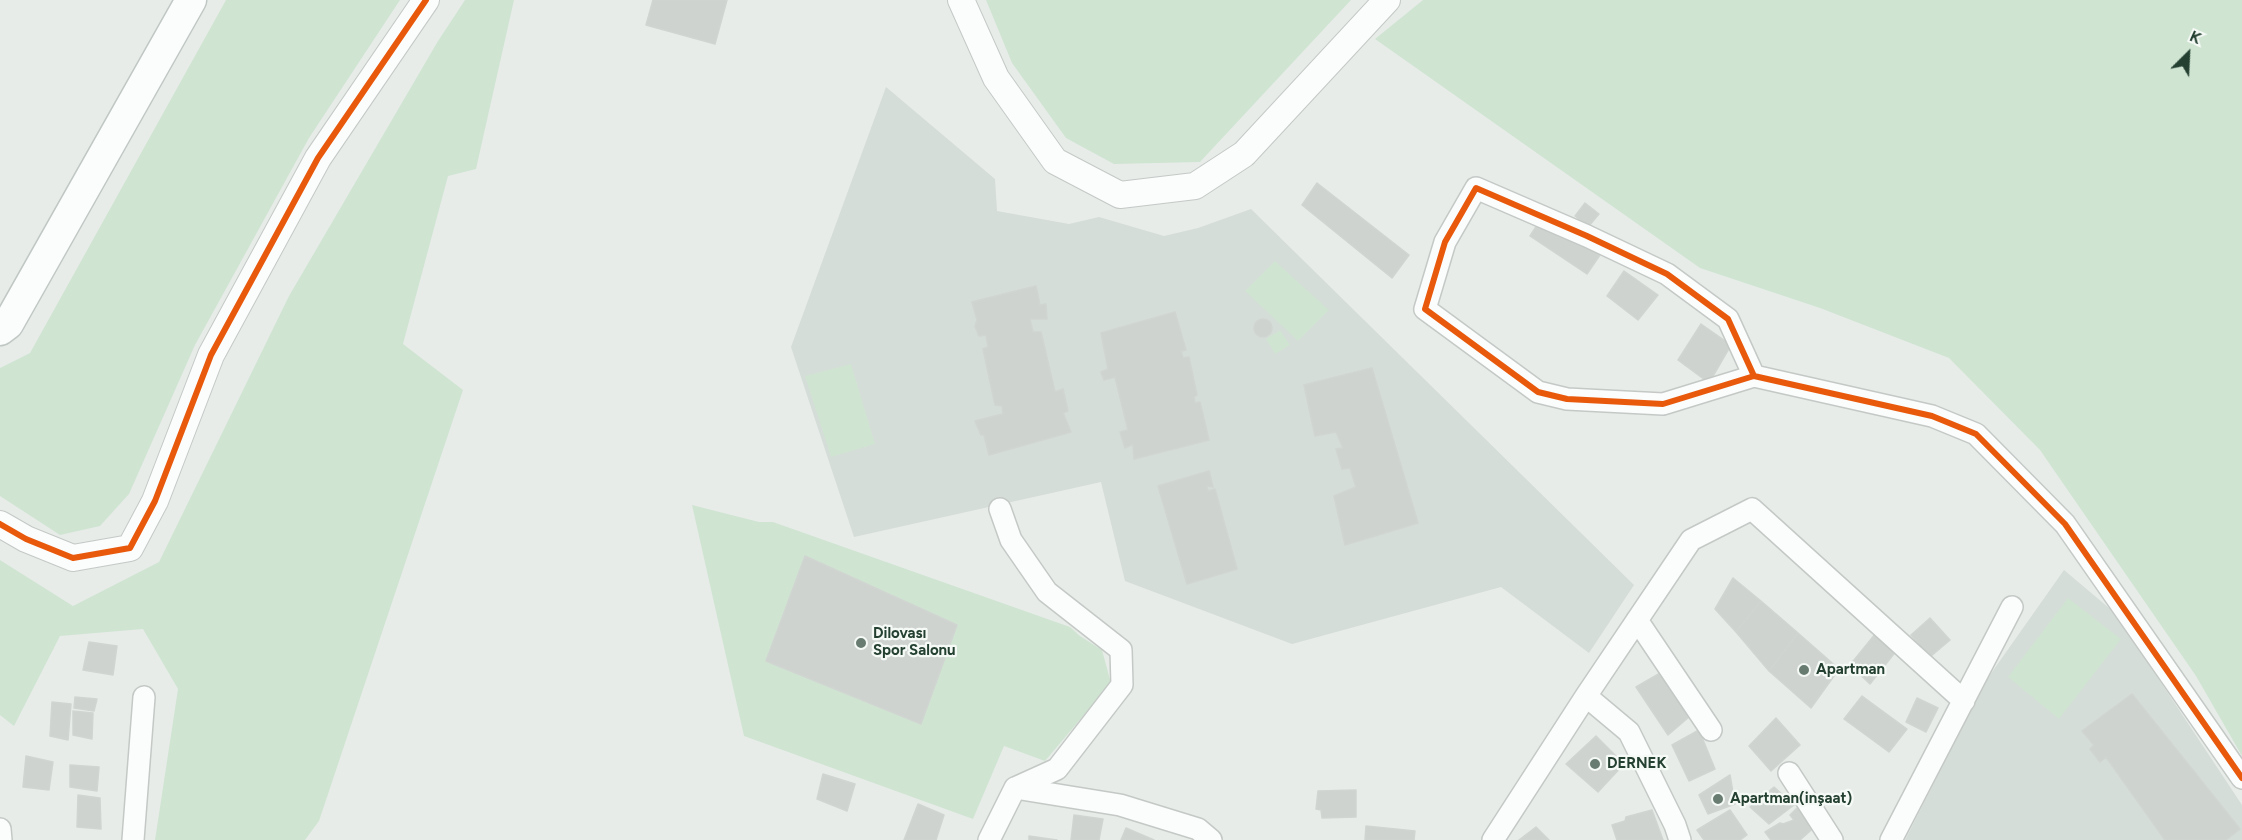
<!DOCTYPE html>
<meta charset="utf-8">
<style>
body{margin:0}
#map{position:relative;width:2242px;height:840px;overflow:hidden;background:#e7ece9;font-family:Figtree,sans-serif}
canvas{display:block}
.north{position:absolute;left:2158px;top:24px;width:60px;height:60px;-webkit-text-stroke:4px #f6faf7;paint-order:stroke;rotate:24deg;font-size:16px;font-weight:700;line-height:24px;text-align:center;color:#244031}
.north::after{content:'';display:block;margin:auto;width:21px;height:27px;background:#244031;clip-path:polygon(50% 0,100% 100%,50% 72%,0 100%)}
</style>
<div id="map">
<canvas width="2242" height="840"></canvas>
<div class="north">K</div>
</div>
<script>
const g = document.querySelector('canvas').getContext('2d');
g.lineJoin = 'round';
function fillPath(path, color) { g.fillStyle = color; g.fill(path, 'evenodd'); }
function trace(path, color, width, dash) { g.strokeStyle = color; g.lineWidth = width; g.lineCap = dash ? 'butt' : 'round'; g.setLineDash(dash || []); g.stroke(path); }
function label(font, color, halo, rows, align = 'center') {
  g.font = font + ' Figtree,sans-serif'; g.lineWidth = 4.5; g.setLineDash([]); g.textBaseline = 'middle'; g.strokeStyle = halo; g.fillStyle = color; for (const [text, x, y, turn = 0] of rows) {
    g.save(); g.translate(x, y); g.rotate((+turn || 0) * Math.PI / 180); g.textAlign = isNaN(turn) ? turn : align; if (halo) g.strokeText(text, 0, 0); g.fillText(text, 0, 0); g.restore();
  }
}
const built = new Path2D(`
 M 886,87 L 995,179 L 997,211 L 1069,224 L 1099,217 L 1164,236 L 1198,228 L 1251,209 L 1634,585 L 1589,653 L 1501,587 L 1292,644 L 1125,581 L 1101,482 L 854,537 L 791,347 Z
 M 2064,570 L 2115,613 L 2242,805 L 2242,840 L 1905,840 L 1985,682 Z`);
const green = new Path2D(`
 M 226,0 L 400,0 L 309,138 L 195,345 L 129,494 L 100,526 L 60,535 L 0,496 L 0,368 L 30,353 Z
 M 465,0 L 514,0 L 476,169 L 448,176 L 403,344 L 463,390 L 319,821 L 305,840 L 155,840 L 178,689 L 143,629 L 60,636 L 14,726 L 0,715 L 0,560 L 73,606 L 159,562 L 289,296 L 438,41 Z
 M 986,0 L 1351,0 L 1200,162 L 1114,164 L 1066,138 L 1012,63 Z
 M 1423,0 L 2242,0 L 2242,756 L 2196,676 L 2040,450 L 1949,358 L 1820,308 L 1700,268 L 1375,39 Z
 M 1275,261 L 1329,310 L 1298,341 L 1245,291 Z
 M 1280,330 L 1290,345 L 1275,354 L 1266,339 Z
 M 851,364 L 875,444 L 831,457 L 805,376 Z
 M 692,505 L 759,522 L 773,522 L 1070,627 L 1080,636 L 1102,650 L 1111,683 L 1045,761 L 1004,746 L 973,819 L 744,736 Z
 M 2068,598 L 2121,639 L 2059,719 L 2008,677 Z`);
const building = new Path2D(`
 M 653,0 L 727,0 L 715,44 L 646,25 Z
 M 1317,183 L 1409,255 L 1392,278 L 1302,205 Z
 M 1585,203 L 1599,214 L 1588,227 L 1575,216 Z
 M 1541,219 L 1600,255 L 1587,274 L 1530,236 Z
 M 1624,271 L 1658,295 L 1638,320 L 1607,296 Z
 M 1036,286 L 1040,305 L 1046,304 L 1047,319 L 1030,319 L 1033,332 L 1041,332 L 1055,392 L 1063,389 L 1068,411 L 1063,413 L 1071,432 L 989,455 L 984,435 L 981,435 L 975,421 L 1003,414 L 1002,406 L 995,405 L 983,349 L 988,347 L 986,335 L 979,336 L 975,326 L 977,320 L 972,302 Z
 M 1175,312 L 1186,350 L 1181,351 L 1183,358 L 1189,357 L 1197,395 L 1194,397 L 1195,403 L 1200,402 L 1209,440 L 1134,459 L 1133,444 L 1125,448 L 1120,432 L 1128,430 L 1115,377 L 1104,380 L 1101,372 L 1108,369 L 1101,333 Z
 M1254 328a9 9 0 1 1 18 0a9 9 0 1 1-18 0Z
 M 1701,324 L 1731,345 L 1709,383 L 1678,360 Z
 M 1372,368 L 1418,523 L 1345,545 L 1334,496 L 1356,487 L 1350,468 L 1342,469 L 1336,449 L 1343,448 L 1336,432 L 1315,436 L 1304,385 Z
 M 1209,471 L 1213,487 L 1207,486 L 1208,491 L 1215,489 L 1237,569 L 1187,584 L 1158,486 Z
 M 805,556 L 957,625 L 921,724 L 766,661 Z
 M 1733,578 L 1761,601 L 1736,632 L 1715,609 Z
 M 1761,601 L 1798,633 L 1769,671 L 1736,632 Z
 M 1930,618 L 1950,640 L 1930,657 L 1911,635 Z
 M 1798,633 L 1839,669 L 1811,708 L 1769,671 Z
 M 1876,633 L 1897,650 L 1870,684 L 1850,665 Z
 M 89,642 L 117,646 L 113,675 L 83,670 Z
 M 1662,672 L 1689,717 L 1668,735 L 1636,687 Z
 M 2132,694 L 2240,829 L 2226,840 L 2165,840 L 2106,757 L 2100,762 L 2090,749 L 2094,745 L 2082,731 Z
 M 1862,696 L 1907,729 L 1889,752 L 1844,719 Z
 M 75,697 L 97,699 L 94,711 L 74,708 Z
 M 1917,698 L 1938,708 L 1926,732 L 1906,722 Z
 M 52,702 L 71,704 L 68,740 L 50,736 Z
 M 73,711 L 93,713 L 92,739 L 73,735 Z
 M 1776,718 L 1800,745 L 1771,771 L 1749,746 Z
 M 1699,730 L 1715,769 L 1689,781 L 1672,745 Z
 M 1596,736 L 1624,764 L 1598,792 L 1566,764 Z
 M 26,756 L 53,762 L 49,790 L 23,787 Z
 M 70,765 L 99,767 L 97,791 L 70,787 Z
 M 823,774 L 855,784 L 847,811 L 817,799 Z
 M 1730,775 L 1735,804 L 1708,814 L 1699,795 Z
 M 1774,787 L 1794,805 L 1769,824 L 1750,807 Z
 M 1356,790 L 1356,817 L 1322,818 L 1321,810 L 1316,809 L 1318,791 Z
 M 78,795 L 100,798 L 101,829 L 77,827 Z
 M 918,804 L 944,815 L 936,840 L 904,840 Z
 M 1801,804 L 1818,824 L 1800,840 L 1771,840 L 1765,832 L 1780,823 L 1783,824 L 1794,820 L 1790,815 Z
 M 1652,810 L 1663,840 L 1617,840 L 1612,825 L 1625,821 L 1626,817 Z
 M 1730,810 L 1747,835 L 1740,840 L 1704,840 L 1697,830 Z
 M 1074,815 L 1103,819 L 1099,840 L 1071,840 Z
 M 1366,826 L 1415,831 L 1414,840 L 1365,840 Z
 M 1536,827 L 1549,840 L 1519,840 Z
 M 1126,828 L 1154,840 L 1121,840 Z
 M 1029,836 L 1057,840 L 1029,840 Z`);
const minor = new Path2D(`
 M 1754,376 L 1728,319 L 1667,274 L 1587,236 L 1476,188 L 1445,242 L 1425,309 L 1538,392 L 1567,399 L 1663,404 L 1754,376 L 1932,416 L 1976,434 L 2065,524 L 2242,778
 M 1000,509 L 1011,540 L 1047,592 L 1121,650 L 1122,685 L 1057,769 L 1015,788
 M 1637,620 L 1711,730
 M 1586,696 L 1629,732 L 1675,825 L 1680,840
 M 1789,773 L 1832,840
 M 0,829 L 1,840
 M 133,840 L 144,697
 M 989,840 L 1015,788 L 1120,805 L 1198,829 L 1211,840
 M 1493,840 L 1586,696 L 1691,540 L 1752,509 L 1964,701
 M 1891,840 L 2012,607`);
const tertiary = new Path2D(`
 M 961,0 L 996,78 L 1055,161 L 1120,195 L 1195,186 L 1244,154 L 1387,0
 M 0,524 L 26,539 L 73,558 L 130,548 L 155,501 L 211,355 L 318,158 L 426,0`);
const secondary = new Path2D(`
 M 0,330 L 8,324 L 191,0`);
const cycleway = new Path2D(`
 M 1754,376 L 1728,319 L 1667,274 L 1587,236 L 1476,188 L 1445,242 L 1425,309 L 1538,392 L 1567,399 L 1663,404 L 1754,376 L 1932,416 L 1976,434 L 2065,524 L 2242,778
 M 0,524 L 26,539 L 73,558 L 130,548 L 155,501 L 211,355 L 318,158 L 426,0`);
const markers = [
 [861,643,6,"#687c71"],
 [1804,670,6,"#687c71"],
 [1595,764,6,"#687c71"],
 [1718,799,6,"#687c71"]
];
const poiNames = [
 ["Dilovası",873,634],
 ["Spor Salonu",873,651],
 ["Apartman",1816,670],
 ["DERNEK",1607,764],
 ["Apartman(inşaat)",1730,799]
];
fillPath(built, '#d5ddd8');
fillPath(green, '#d0e4d2');
fillPath(building, '#ced3d0');
trace(building, '#d0d5d1', 1.5);
trace(minor, '#c4c9c6', 24);
trace(tertiary, '#c4c9c6', 28);
trace(secondary, '#c0c8c4', 33);
trace(minor, '#fbfcfc', 21);
trace(tertiary, '#fbfcfc', 26);
trace(secondary, '#fbfcfc', 30);
trace(cycleway, '#e8590c', 6);
for (const [x, y, r, color] of markers) { const dot = new Path2D(); dot.arc(x, y, r, 0, 2 * Math.PI); g.fillStyle = color; g.fill(dot); trace(dot, '#f6faf7', 2); }
label('bold 15px', '#244031', '#f6faf7', poiNames, 'left');
</script>
